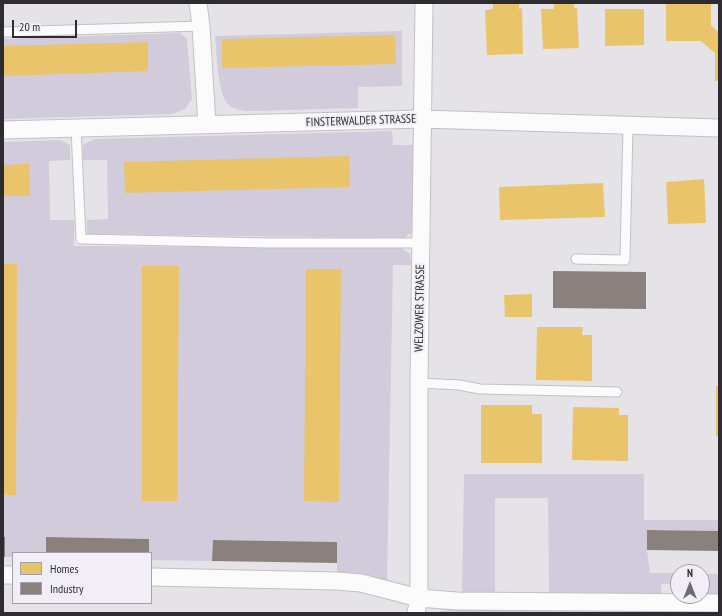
<!DOCTYPE html>
<style>
body{margin:0}
#map{position:relative;width:722px;height:616px;overflow:hidden;background:#e5e3e8;font-family:"PT Sans Narrow",sans-serif}
canvas{display:block}
.frame{position:absolute;inset:0;border:4px solid #2e2c30;pointer-events:none}
.legend{position:absolute;left:12px;top:552px;width:140px;height:52px;box-sizing:border-box;background:#f2eef7;border:1px solid #a4a0a7;margin:0;padding:5px 7px;list-style:none;font-size:12px;color:#2e2c30}
.legend li{display:flex;align-items:center;gap:8px;height:20px}
.legend b{width:20px;border:1px solid #a4a0a7}
.north{position:absolute;left:670px;top:564px;width:40px;height:40px;box-sizing:border-box;background:#f2eef7;border:1px solid #a4a0a7;border-radius:50%;rotate:0deg;font-size:11px;font-weight:700;line-height:16px;text-align:center;color:#2e2c30}
.north::after{content:'';display:block;margin:auto;width:14px;height:18px;background:#6e6c70;clip-path:polygon(50% 0,100% 100%,50% 72%,0 100%)}
.scale{position:absolute;left:12px;top:20px;width:65px;height:18px;box-sizing:border-box;border:2px solid #2e2c30;border-top:0;padding-left:5px;font-size:12px;line-height:14px;white-space:nowrap;color:#2e2c30;-webkit-text-stroke:3px #f2eef7;paint-order:stroke}
</style>
<div id="map">
<canvas width="722" height="616"></canvas>
<div class="frame"></div>
<ul class="legend">
<li><b style="height:11px;background:#e9c46a"></b>Homes</li>
<li><b style="height:11px;background:#8a817c"></b>Industry</li>
</ul>
<div class="north">N</div>
<div class="scale">20 m</div>
</div>
<script>
const g = document.querySelector('canvas').getContext('2d');
g.lineJoin = 'round';
function fillPath(path, color) { g.fillStyle = color; g.fill(path, 'evenodd'); }
function trace(path, color, width, dash) { g.strokeStyle = color; g.lineWidth = width; g.lineCap = dash ? 'butt' : 'round'; g.setLineDash(dash || []); g.stroke(path); }
function label(font, color, halo, rows, align = 'center') {
  g.font = font + ' "PT Sans Narrow",sans-serif'; g.lineWidth = 4; g.setLineDash([]); g.textBaseline = 'middle'; g.strokeStyle = halo; g.fillStyle = color; for (const [text, x, y, turn = 0] of rows) {
    g.save(); g.translate(x, y); g.rotate((+turn || 0) * Math.PI / 180); g.textAlign = isNaN(turn) ? turn : align; if (halo) g.strokeText(text, 0, 0); g.fillText(text, 0, 0); g.restore();
  }
}
const green = new Path2D(`
 M 402,31 L 402,86 L 358,87 L 358,108 L 255,111 C 246,111 238,111 230,106 C 217,98 217,52 215,36 Z
 M 180,33 L 187,39 L 192,99 L 185,109 L 173,114 L 3,119 L 3,39 Z
 M 392,131 L 393,145 L 413,145 L 412,233 L 403,238 L 87,234 L 87,220 L 108,219 L 107,160 L 83,160 L 83,145 L 94,139 Z
 M 60,140 L 70,145 L 70,160 L 49,161 L 50,220 L 74,220 L 74,246 L 401,248 L 410,254 L 411,265 L 393,265 L 387,583 L 337,574 L 337,542 L 213,540 L 212,561 L 151,560 L 151,553 L 149,553 L 149,539 L 47,537 L 46,553 L 13,553 L 13,557 L 5,557 L 5,537 L 3,537 L 3,142 Z
 M 464,474 L 644,474 L 644,520 L 719,520 L 719,531 L 647,530 L 647,550 L 650,573 L 678,573 L 678,596 L 702,596 L 702,574 L 719,574 L 719,597 L 675,597 L 675,584 L 661,584 L 662,597 L 549,595 L 548,498 L 495,498 L 495,597 L 462,597 Z
 M 464,609 L 719,611 L 719,613 L 437,613 L 441,611 Z`);
const homes = new Path2D(`
 M 493,3 L 519,3 L 519,9 L 522,8 L 523,54 L 487,55 L 485,10 L 493,9 Z
 M 554,3 L 574,3 L 574,8 L 577,8 L 579,48 L 543,49 L 541,9 L 554,9 Z
 M 666,3 L 711,3 L 711,25 L 719,33 L 719,81 L 715,81 L 715,53 L 701,41 L 666,41 Z
 M 605,9 L 644,9 L 644,45 L 605,46 Z
 M 395,35 L 396,64 L 222,68 L 222,39 Z
 M 148,42 L 148,71 L 3,76 L 3,46 Z
 M 349,156 L 350,187 L 125,193 L 124,162 Z
 M 29,164 L 30,196 L 3,196 L 3,165 Z
 M 704,179 L 706,223 L 668,224 L 666,182 Z
 M 603,183 L 605,217 L 500,220 L 499,187 Z
 M 3,264 L 17,264 L 16,495 L 3,495 Z
 M 142,266 L 179,266 L 177,501 L 142,501 Z
 M 306,269 L 341,269 L 339,502 L 304,501 Z
 M 532,294 L 532,317 L 505,317 L 504,295 Z
 M 537,327 L 583,327 L 582,335 L 592,335 L 592,381 L 536,380 Z
 M 716,386 L 719,386 L 719,436 L 716,436 Z
 M 481,405 L 532,405 L 532,414 L 542,414 L 542,463 L 481,463 Z
 M 573,407 L 619,408 L 619,415 L 628,415 L 628,461 L 572,460 Z`);
const industry = new Path2D(`
 M 553,271 L 646,272 L 646,309 L 553,308 Z
 M 647,530 L 719,531 L 719,551 L 647,550 Z
 M 3,537 L 5,537 L 5,557 L 3,557 Z
 M 46,537 L 149,539 L 149,553 L 46,553 Z
 M 213,540 L 337,542 L 337,563 L 212,561 Z`);
const service = new Path2D(`
 M 3,32 L 201,26
 M 76,128 L 81,239 L 270,243 L 421,243
 M 576,259 L 625,260 L 628,126
 M 419,383 L 459,385 L 480,389 L 617,392`);
const minor = new Path2D(`
 M 198,3 L 201,26 L 207,125
 M 3,130 L 422,119 L 719,128
 M 3,575 L 13,575
 M 151,577 L 336,581 L 361,583 L 419,598 L 457,601 L 719,603
 M 416,613 L 419,598 L 419,383 L 424,3`);
const streetNames = [
 ["FINSTERWALDER STRASSE",361,121,-2],
 ["WELZOWER STRASSE",420,308,-89]
];
fillPath(green, '#d2cbdb');
fillPath(homes, '#e9c46a');
fillPath(industry, '#8a817c');
trace(service, '#c2c0c4', 11);
trace(minor, '#c2c0c4', 19);
trace(service, '#fbfbfc', 9);
trace(minor, '#fbfbfc', 17);
label('12px', '#2e2c30', '#f2eef7', streetNames);
</script>
